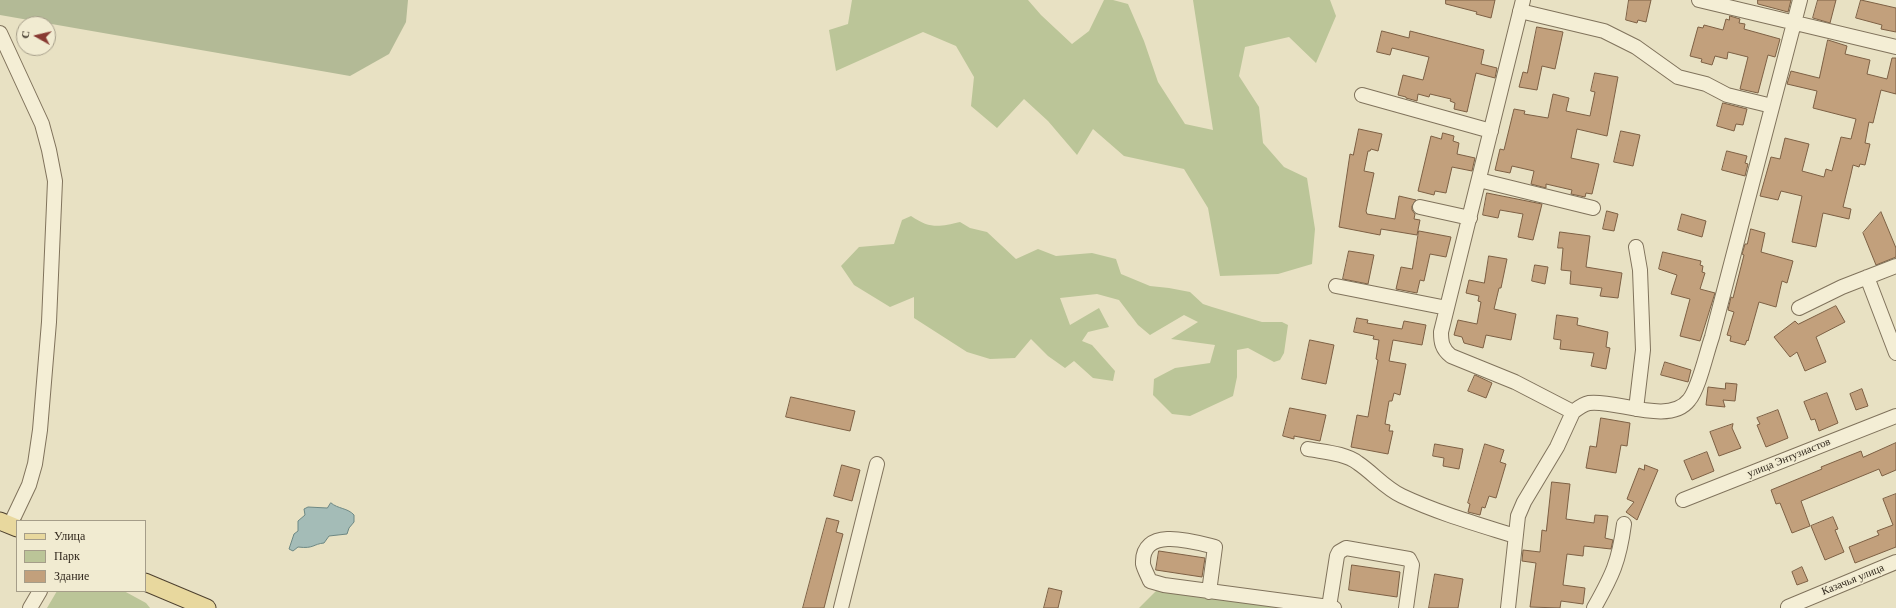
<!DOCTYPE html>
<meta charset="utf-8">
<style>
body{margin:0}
#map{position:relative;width:1896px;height:608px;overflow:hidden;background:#e8e1c3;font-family:Georgia,serif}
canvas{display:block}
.legend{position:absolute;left:16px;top:520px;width:130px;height:72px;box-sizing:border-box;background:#f1ebd1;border:1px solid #a59d89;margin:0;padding:5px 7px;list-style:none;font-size:12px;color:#32291e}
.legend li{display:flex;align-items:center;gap:8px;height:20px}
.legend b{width:20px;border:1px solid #a59d89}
.north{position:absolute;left:16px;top:16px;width:40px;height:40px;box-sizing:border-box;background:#f1ebd1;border:1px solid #a59d89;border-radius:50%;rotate:278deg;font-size:11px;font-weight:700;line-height:16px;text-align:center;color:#32291e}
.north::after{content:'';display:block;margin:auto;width:14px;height:18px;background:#883a32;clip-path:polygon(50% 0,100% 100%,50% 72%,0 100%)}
</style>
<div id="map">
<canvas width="1896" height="608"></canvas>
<ul class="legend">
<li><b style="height:5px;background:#e8d89e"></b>Улица</li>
<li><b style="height:11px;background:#bbc598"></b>Парк</li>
<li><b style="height:11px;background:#c2a07c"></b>Здание</li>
</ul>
<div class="north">С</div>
</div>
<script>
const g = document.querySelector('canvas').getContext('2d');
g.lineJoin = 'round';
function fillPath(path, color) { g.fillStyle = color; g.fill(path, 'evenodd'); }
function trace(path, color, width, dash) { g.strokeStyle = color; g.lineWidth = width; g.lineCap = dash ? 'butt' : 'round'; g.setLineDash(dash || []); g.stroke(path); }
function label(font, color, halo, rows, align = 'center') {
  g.font = font + ' Georgia,serif'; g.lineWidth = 3.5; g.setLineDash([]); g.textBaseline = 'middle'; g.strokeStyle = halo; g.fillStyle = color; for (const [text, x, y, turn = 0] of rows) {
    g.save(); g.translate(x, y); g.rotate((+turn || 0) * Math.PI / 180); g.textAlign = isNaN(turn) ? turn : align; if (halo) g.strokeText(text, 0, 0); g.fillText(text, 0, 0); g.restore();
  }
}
const green = new Path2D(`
 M 852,0 L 1028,0 L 1041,15 L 1072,44 L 1089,31 L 1104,0 L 1113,0 L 1128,4 L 1144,41 L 1158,82 L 1185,124 L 1213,130 L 1193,0 L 1330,0 L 1336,16 L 1316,63 L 1289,37 L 1245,47 L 1239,76 L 1259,107 L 1263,143 L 1284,167 L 1307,178 L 1315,229 L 1312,264 L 1278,274 L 1220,276 L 1208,208 L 1184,169 L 1124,156 L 1093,129 L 1077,155 L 1048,121 L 1024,99 L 997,128 L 971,106 L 974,77 L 956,46 L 923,32 L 836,71 L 829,30 L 848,24 Z
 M 911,216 C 930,229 939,227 960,222 L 970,228 L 987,232 L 1016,259 L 1038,249 L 1056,256 L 1092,253 L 1116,259 L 1121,274 L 1150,286 L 1169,288 L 1190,292 L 1203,304 L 1212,307 L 1262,322 L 1282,322 L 1288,325 L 1284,353 L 1280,360 L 1274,362 L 1248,348 L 1237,350 L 1237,377 L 1233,396 L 1190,416 L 1172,414 L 1153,395 L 1154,379 L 1175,368 L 1210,363 L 1215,345 L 1171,339 L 1198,322 L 1184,315 L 1150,335 L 1138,325 L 1119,300 L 1097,294 L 1060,298 L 1070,325 L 1099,308 L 1109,327 L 1088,332 L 1082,341 L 1092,345 L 1115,371 L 1113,381 L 1093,378 L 1074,361 L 1065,368 L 1048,356 L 1031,339 L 1015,358 L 990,359 L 967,352 L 914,318 L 914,297 L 890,307 L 854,285 L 841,266 L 859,247 L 894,244 L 902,220 Z
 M 1191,581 L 1312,604 L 1314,608 L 1139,608 L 1156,591 Z
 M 57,591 L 124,591 L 146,603 L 150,608 L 47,608 Z`);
const cemetery = new Path2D(`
 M 0,0 L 408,0 L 406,22 L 389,54 L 350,76 L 0,15 Z`);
const water = new Path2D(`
 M 331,503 C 338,509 348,508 354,515 L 354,522 L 349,528 L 347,534 L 329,536 L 324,543 C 313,544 314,549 298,547 L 293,551 L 289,549 L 294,534 L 298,531 L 298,521 L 305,515 L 304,509 L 308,507 L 327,508 Z`);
const building = new Path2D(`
 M 1446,0 L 1495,0 L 1491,18 L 1476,14 L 1477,12 L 1446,4 Z
 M 1629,0 L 1651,0 L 1646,22 L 1638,20 L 1637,23 L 1626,20 Z
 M 1758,0 L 1791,0 L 1788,12 L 1758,4 Z
 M 1818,0 L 1836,0 L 1830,23 L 1813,18 Z
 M 1861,0 L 1896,8 L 1896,32 L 1881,29 L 1882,25 L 1856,18 Z
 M 1730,16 L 1740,19 L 1739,23 L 1745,24 L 1744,29 L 1780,39 L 1775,57 L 1768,55 L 1758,93 L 1740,89 L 1748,57 L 1728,52 L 1727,59 L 1715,56 L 1712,65 L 1701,62 L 1702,59 L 1690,56 L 1698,27 L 1703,28 L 1704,25 L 1723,30 L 1726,19 L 1729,20 Z
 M 1537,27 L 1563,32 L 1555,69 L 1542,66 L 1537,90 L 1519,87 L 1523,72 L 1527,73 Z
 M 1382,31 L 1409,38 L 1410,31 L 1484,50 L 1481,64 L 1497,68 L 1495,78 L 1476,73 L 1467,112 L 1454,109 L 1455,103 L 1450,101 L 1451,99 L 1430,94 L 1429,97 L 1418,94 L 1417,101 L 1406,98 L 1406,97 L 1398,95 L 1403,75 L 1423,80 L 1429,57 L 1392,48 L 1390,55 L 1377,52 Z
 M 1828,40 L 1847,46 L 1845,54 L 1870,60 L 1867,74 L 1887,79 L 1892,58 L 1896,58 L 1896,94 L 1881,90 L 1873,123 L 1869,122 L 1865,143 L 1870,144 L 1865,165 L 1860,164 L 1859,167 L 1853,165 L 1851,174 L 1843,207 L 1851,209 L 1849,219 L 1823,213 L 1816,247 L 1792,242 L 1802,196 L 1781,191 L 1778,200 L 1760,196 L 1771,157 L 1780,159 L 1785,138 L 1809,144 L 1802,171 L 1824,177 L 1826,169 L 1832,171 L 1841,137 L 1851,139 L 1856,119 L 1813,108 L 1817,91 L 1787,84 L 1791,71 L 1819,78 Z
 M 1595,73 L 1618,77 L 1607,136 L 1577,129 L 1571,158 L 1599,164 L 1592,194 L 1586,193 L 1585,197 L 1571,194 L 1572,190 L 1546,184 L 1546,188 L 1531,184 L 1534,171 L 1512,166 L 1510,173 L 1495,170 L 1500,149 L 1504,150 L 1514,109 L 1525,111 L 1524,114 L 1548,118 L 1553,94 L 1569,98 L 1566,111 L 1590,116 L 1595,92 L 1591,91 Z
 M 1723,103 L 1747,109 L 1743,125 L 1736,124 L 1734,131 L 1717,126 Z
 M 1359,129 L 1382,134 L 1378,151 L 1371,149 L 1370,151 L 1368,151 L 1364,171 L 1374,173 L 1366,211 L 1367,214 L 1395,219 L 1399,196 L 1416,200 L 1412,206 L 1412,210 L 1415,214 L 1414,219 L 1420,220 L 1417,235 L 1381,229 L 1380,235 L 1339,227 L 1350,154 L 1353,155 Z
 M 1621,131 L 1640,135 L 1633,166 L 1614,162 Z
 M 1443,133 L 1454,136 L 1453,141 L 1459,143 L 1457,154 L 1475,158 L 1472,171 L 1452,167 L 1446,193 L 1435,191 L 1434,195 L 1418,191 L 1431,136 L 1441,139 Z
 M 1727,151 L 1747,156 L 1745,163 L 1748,164 L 1745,176 L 1722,170 Z
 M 1487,193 L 1542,204 L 1533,240 L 1518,237 L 1523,214 L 1500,210 L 1498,218 L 1483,215 Z
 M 1607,211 L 1618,214 L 1614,231 L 1603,229 Z
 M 1881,212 L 1896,248 L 1896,257 L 1876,265 L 1863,233 Z
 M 1682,214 L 1706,221 L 1702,237 L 1678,230 Z
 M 1751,229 L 1765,233 L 1761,252 L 1793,261 L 1787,283 L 1782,281 L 1776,307 L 1759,302 L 1748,341 L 1747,340 L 1745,345 L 1730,341 L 1731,336 L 1727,335 L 1734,312 L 1728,310 L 1731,297 L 1733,298 L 1744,255 L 1742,254 L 1745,244 L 1747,244 Z
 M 1419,231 L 1451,237 L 1446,257 L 1430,254 L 1424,281 L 1420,280 L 1417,293 L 1396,289 L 1401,267 L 1412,269 Z
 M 1560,232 L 1590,236 L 1586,267 L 1622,273 L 1618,298 L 1600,296 L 1602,288 L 1570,284 L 1571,271 L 1561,270 L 1563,248 L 1558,248 Z
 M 1349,251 L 1374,255 L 1368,284 L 1343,279 Z
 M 1663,252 L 1701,261 L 1700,265 L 1703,266 L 1702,272 L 1705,273 L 1700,289 L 1715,293 L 1700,341 L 1680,336 L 1690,299 L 1671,294 L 1677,275 L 1659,269 Z
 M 1489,256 L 1507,259 L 1501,288 L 1499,288 L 1494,309 L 1516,314 L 1511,340 L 1486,335 L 1483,348 L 1464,343 L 1462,337 L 1454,335 L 1458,320 L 1477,324 L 1481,302 L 1478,301 L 1479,296 L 1466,293 L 1469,280 L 1484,283 Z
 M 1535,265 L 1548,267 L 1545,284 L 1532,281 Z
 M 1836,306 L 1845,322 L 1816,337 L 1826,362 L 1805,371 L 1797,352 L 1790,357 L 1774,337 L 1795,321 L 1798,324 Z
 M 1557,315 L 1578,318 L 1577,325 L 1608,332 L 1606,347 L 1610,348 L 1606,369 L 1591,366 L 1594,353 L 1560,349 L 1561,340 L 1554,339 Z
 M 1357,318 L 1368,320 L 1367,323 L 1402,329 L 1404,321 L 1426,325 L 1422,345 L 1393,340 L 1389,361 L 1406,364 L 1400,395 L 1394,393 L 1392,401 L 1389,401 L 1385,424 L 1390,425 L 1389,431 L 1393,431 L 1388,454 L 1351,447 L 1357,415 L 1368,417 L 1378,360 L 1376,359 L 1379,340 L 1373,339 L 1374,336 L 1354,332 Z
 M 1310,340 L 1334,345 L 1326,384 L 1302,379 Z
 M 1665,362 L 1691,370 L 1688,382 L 1661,375 Z
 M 1475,375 L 1492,383 L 1486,398 L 1468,391 Z
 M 1726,383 L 1737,384 L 1735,401 L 1723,400 L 1725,407 L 1706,405 L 1708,387 L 1725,389 Z
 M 1862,389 L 1868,406 L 1856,410 L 1850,394 Z
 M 1827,393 L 1838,423 L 1819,431 L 1815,419 L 1811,420 L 1804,402 Z
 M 791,397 L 855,411 L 850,431 L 786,417 Z
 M 1290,408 L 1326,415 L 1320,441 L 1294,436 L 1294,439 L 1283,436 Z
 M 1778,410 L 1788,438 L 1766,447 L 1757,425 L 1760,424 L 1757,418 Z
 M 1601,418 L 1630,423 L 1627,446 L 1621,445 L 1616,473 L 1586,468 L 1590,446 L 1596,447 Z
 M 1733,424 L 1732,428 L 1741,448 L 1719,456 L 1710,432 Z
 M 1896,443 L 1896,470 L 1882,476 L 1879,469 L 1801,501 L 1810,526 L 1792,533 L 1780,503 L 1776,504 L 1771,490 L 1822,469 L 1821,467 L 1861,451 L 1863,457 Z
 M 1435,444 L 1463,449 L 1459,469 L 1443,466 L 1444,458 L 1433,456 Z
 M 1485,444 L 1504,450 L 1500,462 L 1506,464 L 1496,498 L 1489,496 L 1485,508 L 1482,507 L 1480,515 L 1468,512 L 1470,504 L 1468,503 Z
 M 1707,452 L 1714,471 L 1692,480 L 1684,461 Z
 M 842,465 L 860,470 L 852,501 L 834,496 Z
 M 1645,465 L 1658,470 L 1637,520 L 1626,512 L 1634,502 L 1627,499 L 1639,468 L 1644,470 Z
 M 1552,482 L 1570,484 L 1566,519 L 1594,523 L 1595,515 L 1608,516 L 1605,538 L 1613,540 L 1611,549 L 1584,546 L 1583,556 L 1567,554 L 1563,585 L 1585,588 L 1583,604 L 1561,601 L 1560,608 L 1530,607 L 1536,563 L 1522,561 L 1523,550 L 1540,552 L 1542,530 L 1546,531 Z
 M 1896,494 L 1896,547 L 1855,563 L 1849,547 L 1879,535 L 1877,531 L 1893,525 L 1883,499 Z
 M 1833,517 L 1838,529 L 1835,530 L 1844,552 L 1825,560 L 1811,526 Z
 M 827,518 L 839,521 L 836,532 L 843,534 L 827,596 L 824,608 L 803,608 Z
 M 1159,551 L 1205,558 L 1202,577 L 1156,570 Z
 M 1352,565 L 1400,572 L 1397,597 L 1349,590 Z
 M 1802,567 L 1808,581 L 1797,585 L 1792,572 Z
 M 1435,574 L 1463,579 L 1458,608 L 1429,608 Z
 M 1049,588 L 1062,591 L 1058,608 L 1044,608 Z`);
const minor = new Path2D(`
 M 1699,0 L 1896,47
 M 1520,11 L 1604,31 L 1636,47 L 1678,77 L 1706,84 L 1727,95 L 1772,106
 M 0,33 L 42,124 L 49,150 L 55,181 L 49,322 L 40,430 L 35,464 L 29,485 L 10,525
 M 1362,95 L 1491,131
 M 1479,180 L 1593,208
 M 1420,207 L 1470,218
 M 1867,277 L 1896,353
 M 1336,286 L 1447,308
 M 1799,308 L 1842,287 L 1896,266
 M 1636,409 L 1643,350 L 1640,270 L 1636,247
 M 1573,412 C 1578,408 1583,404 1589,403 C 1615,399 1669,426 1689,400 C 1699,388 1706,354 1712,337 L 1800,0
 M 1308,449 C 1323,452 1345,453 1358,463 C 1373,473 1385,488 1402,496 C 1438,513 1477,524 1515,536
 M 1683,500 L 1896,416
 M 1209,592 L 1215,547 C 1195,542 1141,525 1143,564 C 1144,569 1148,576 1150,581 L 1164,585 L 1329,607
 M 1788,607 L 1896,562
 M 30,608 L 40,591
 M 841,608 L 877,464
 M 1334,608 L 1329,607 L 1337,556 L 1339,552 L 1346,548 L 1409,559 L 1412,565 L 1406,608
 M 1508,608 L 1518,516 L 1524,502 L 1557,447 L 1573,412 L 1515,382 L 1451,356 C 1442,349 1441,342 1441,332 L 1523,0
 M 1594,608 C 1612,576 1619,562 1624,524`);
const major = new Path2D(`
 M 0,521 L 17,528
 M 145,582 L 207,608`);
const streetNames = [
 ["улица Энтузиастов",1789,458,-22],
 ["Казачья улица",1853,580,-22]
];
fillPath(green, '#bbc598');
fillPath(cemetery, '#b3ba96');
fillPath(water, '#a4bcb7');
trace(water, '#6d8884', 1);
fillPath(building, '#c2a07c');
trace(building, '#7d6044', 1);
trace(minor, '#80735c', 16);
trace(major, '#4e412f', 19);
trace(minor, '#f4eed5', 14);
trace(major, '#e8d89e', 17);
label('11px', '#32291e', '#f1ebd1', streetNames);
</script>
